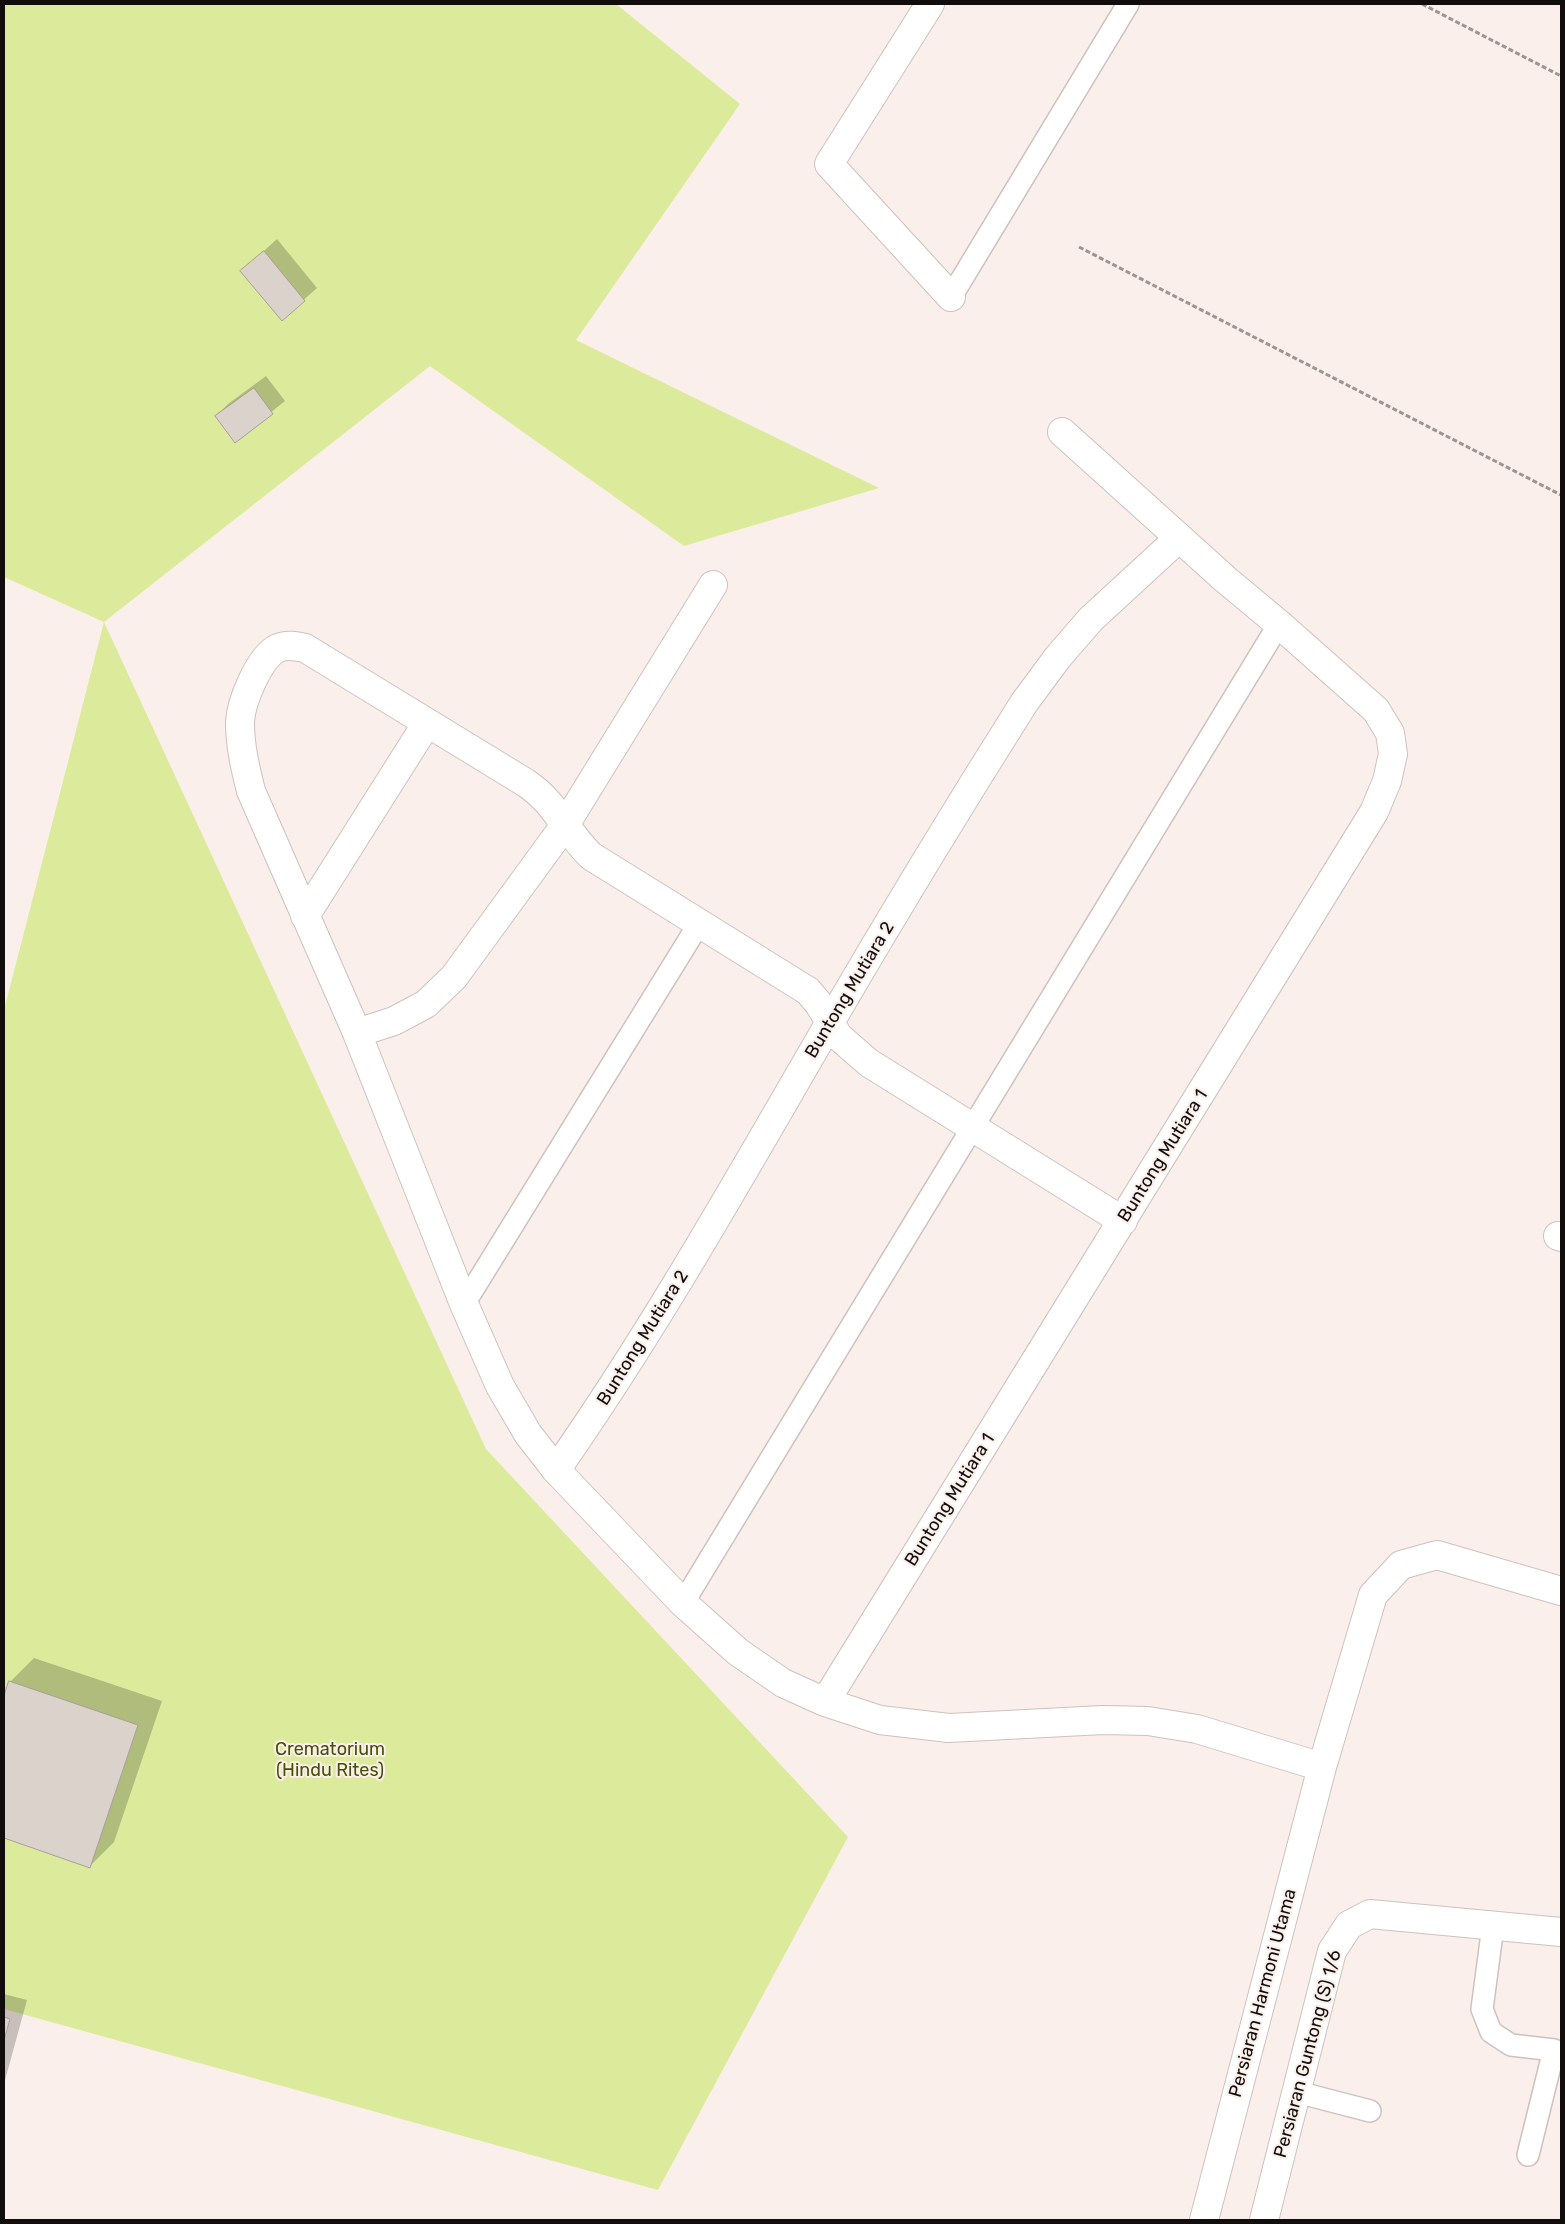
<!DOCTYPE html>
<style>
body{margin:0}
#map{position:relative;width:1565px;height:2224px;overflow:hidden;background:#faefea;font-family:Rubik,sans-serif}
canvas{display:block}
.frame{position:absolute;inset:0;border:5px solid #110d0c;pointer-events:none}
</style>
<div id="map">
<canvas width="1565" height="2224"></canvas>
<div class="frame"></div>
</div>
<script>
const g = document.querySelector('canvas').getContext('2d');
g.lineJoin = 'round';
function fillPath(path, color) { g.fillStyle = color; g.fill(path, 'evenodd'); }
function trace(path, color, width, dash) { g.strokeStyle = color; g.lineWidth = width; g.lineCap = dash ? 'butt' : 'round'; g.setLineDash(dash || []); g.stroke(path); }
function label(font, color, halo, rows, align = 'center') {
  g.font = font + ' Rubik,sans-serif'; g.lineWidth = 4; g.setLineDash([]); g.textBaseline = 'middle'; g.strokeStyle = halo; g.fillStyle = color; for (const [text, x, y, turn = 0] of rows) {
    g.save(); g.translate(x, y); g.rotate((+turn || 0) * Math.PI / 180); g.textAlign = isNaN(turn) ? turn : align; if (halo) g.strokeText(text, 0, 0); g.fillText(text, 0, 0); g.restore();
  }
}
const green = new Path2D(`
 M 4,4 L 616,4 L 740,104 L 576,340 L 879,488 L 684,546 L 430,366 L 104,622 L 486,1449 L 848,1837 L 658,2190 L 4,2009 L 4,1010 L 104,622 L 4,577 Z`);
const shadow = new Path2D(`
 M 277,239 L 317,288 L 282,319 L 242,271 Z
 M 266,376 L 285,401 L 235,441 L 216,416 L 228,404 Z
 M 34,1658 L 162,1701 L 114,1842 L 90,1866 L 4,1837 L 4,1700 L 10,1682 Z
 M 4,1994 L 27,2000 L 4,2084 Z`);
const building = new Path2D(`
 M 264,251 L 305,301 L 282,321 L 240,271 Z
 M 254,388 L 273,414 L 235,443 L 215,416 Z
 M 9,1681 L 138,1725 L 90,1868 L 4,1838 L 4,1696 Z
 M 4,2017 L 10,2019 L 4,2040 Z`);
const path = new Path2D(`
 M 1422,4 L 1561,76
 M 1079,247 L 1561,495`);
const service = new Path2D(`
 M 951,297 L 1128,4
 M 464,1304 L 700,922
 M 683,1603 L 1279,624
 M 1493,1926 L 1482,2009 L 1491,2032 L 1511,2045 L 1554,2050 L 1528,2155
 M 1297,2092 L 1370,2111`);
const minor = new Path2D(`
 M 930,4 L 829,164 L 951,297
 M 305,916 L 427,723
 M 357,1033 L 394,1021 L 426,1004 L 454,977 L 565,825 L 713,585
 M 1123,1221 L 869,1063 L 838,1036 L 819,1004 L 808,991 L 591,856 C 565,831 557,804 526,783 L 305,648 C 296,646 287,644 278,648 C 259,657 241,702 240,722 C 240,746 245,767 251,791 L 357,1033 L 464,1304 L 500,1386 L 528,1434 L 556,1470 L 683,1603 L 738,1652 L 783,1683 L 825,1702 L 880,1720 L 949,1728 L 1103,1720 L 1148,1721 L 1197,1729 L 1322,1767
 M 1558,1236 L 1561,1237
 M 556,1470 C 656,1327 741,1175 829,1024 C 892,916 957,809 1024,703 L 1058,657 L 1091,619 L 1179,538
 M 825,1702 L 1374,812 L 1387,781 L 1393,754 L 1390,733 L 1376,710 L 1279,624 L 1225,579 L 1062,432
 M 1204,2220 L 1322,1767 L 1373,1595 L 1401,1565 L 1437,1555 L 1561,1591
 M 1264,2220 L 1332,1951 L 1349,1925 L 1370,1914 L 1561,1932`);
const streetNames = [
 ["Buntong Mutiara 2",850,990,-59],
 ["Buntong Mutiara 1",1163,1156,-58],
 ["Buntong Mutiara 2",643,1338,-58],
 ["Buntong Mutiara 1",950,1500,-58],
 ["Persiaran Harmoni Utama",1263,1993,-75],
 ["Persiaran Guntong (S) 1/6",1308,2054,-75]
];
const parkNames = [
 ["Crematorium",330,1750],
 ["(Hindu Rites)",330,1771]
];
fillPath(green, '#dceb9b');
fillPath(shadow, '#0003');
fillPath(building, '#dbd2cb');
trace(building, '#a8a099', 1);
trace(service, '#cdc2bd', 24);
trace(minor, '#cdc2bd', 30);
trace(path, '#9d9591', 3, [5, 2.5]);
trace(service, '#fff', 21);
trace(minor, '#fff', 28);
label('18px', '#110d0c', '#faefea', streetNames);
label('18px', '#464f03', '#faefea', parkNames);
</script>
